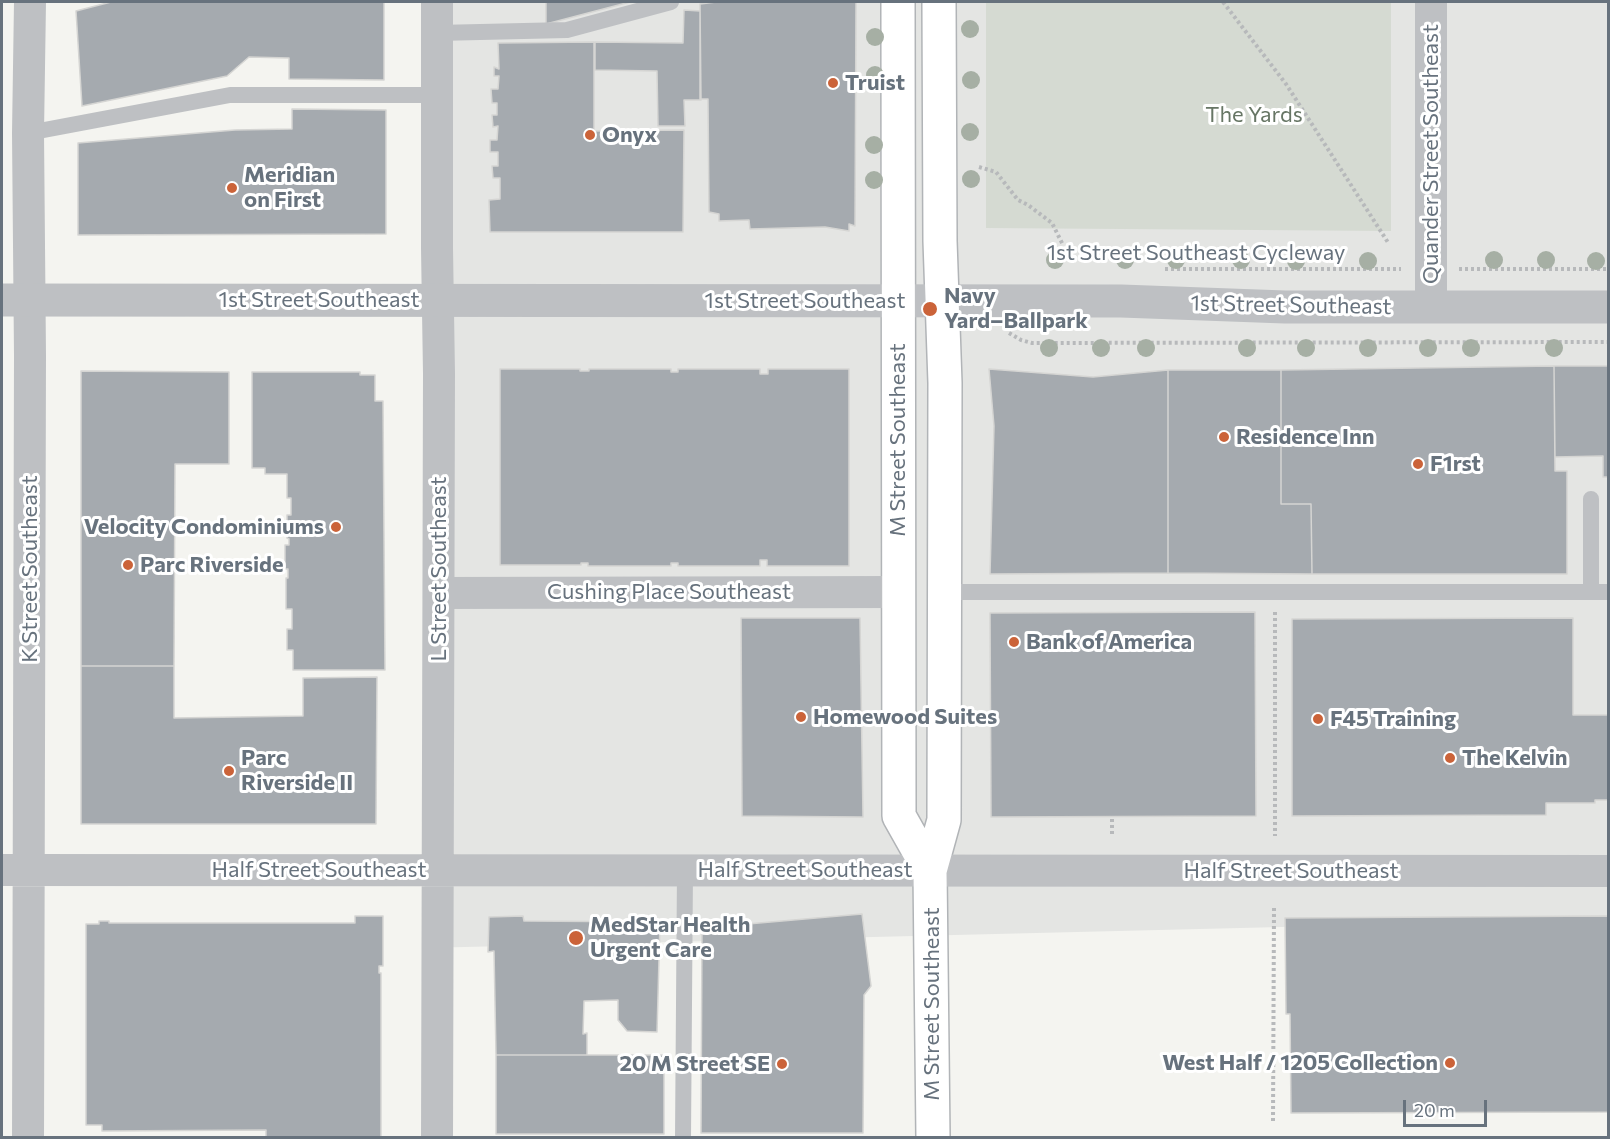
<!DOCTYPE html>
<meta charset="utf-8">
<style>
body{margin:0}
#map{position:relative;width:1610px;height:1139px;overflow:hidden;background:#f4f4f0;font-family:Commissioner,sans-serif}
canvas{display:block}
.frame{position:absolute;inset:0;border:3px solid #67727d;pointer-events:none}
.scale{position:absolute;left:1403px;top:1100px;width:84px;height:27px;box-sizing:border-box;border:3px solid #67727d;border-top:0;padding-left:8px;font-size:18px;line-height:21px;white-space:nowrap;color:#67727d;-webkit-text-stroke:4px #fff;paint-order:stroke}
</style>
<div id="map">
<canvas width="1610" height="1139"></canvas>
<div class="frame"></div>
<div class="scale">20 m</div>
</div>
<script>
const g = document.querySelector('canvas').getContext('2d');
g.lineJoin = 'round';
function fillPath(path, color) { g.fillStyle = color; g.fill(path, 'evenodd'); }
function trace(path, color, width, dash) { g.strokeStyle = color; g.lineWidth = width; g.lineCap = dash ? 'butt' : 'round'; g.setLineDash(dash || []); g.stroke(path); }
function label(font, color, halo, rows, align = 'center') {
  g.font = font + ' Commissioner,sans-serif'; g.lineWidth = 6; g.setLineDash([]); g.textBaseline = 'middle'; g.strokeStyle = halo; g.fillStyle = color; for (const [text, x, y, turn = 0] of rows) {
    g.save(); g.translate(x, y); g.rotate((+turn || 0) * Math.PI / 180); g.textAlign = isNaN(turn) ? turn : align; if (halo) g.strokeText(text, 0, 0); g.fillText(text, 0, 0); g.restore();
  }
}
const built = new Path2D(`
 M 434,2 L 1608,2 L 1608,919 L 424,948 Z`);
const green = new Path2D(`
 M 986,2 L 1391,2 L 1391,231 L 986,228 Z`);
const building = new Path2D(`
 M 111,2 L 384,2 L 384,80 L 289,79 L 289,58 L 249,57 L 227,76 L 82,106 L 76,11 Z
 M 546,2 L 630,2 L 546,24 Z
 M 716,2 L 856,2 L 855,226 L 849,224 L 849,231 L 825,227 L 750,229 L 749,220 L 719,221 L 719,214 L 709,212 L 708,99 L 701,99 L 700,4 Z
 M 684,10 L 700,11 L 700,99 L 701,100 L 684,100 L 685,126 L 658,126 L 657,71 L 595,70 L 595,42 L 683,43 Z
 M 594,42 L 594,131 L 684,130 L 683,232 L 490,232 L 489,200 L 500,199 L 500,178 L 493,178 L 492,166 L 498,166 L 498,152 L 490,152 L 490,140 L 497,140 L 498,126 L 493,127 L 492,115 L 497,115 L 497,103 L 492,103 L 491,89 L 498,89 L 499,76 L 494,76 L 494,67 L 499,69 L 498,43 Z
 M 292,109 L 386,110 L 386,234 L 78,235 L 78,143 L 235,130 L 292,129 Z
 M 1554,366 L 1608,366 L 1608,477 L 1603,477 L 1603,456 L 1555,457 Z
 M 1554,366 L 1555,471 L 1567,471 L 1567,574 L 1312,574 L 1311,504 L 1281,504 L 1281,370 Z
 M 500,369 L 580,369 L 580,371 L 589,371 L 589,369 L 671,369 L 671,372 L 678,372 L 678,369 L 760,369 L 760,374 L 768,374 L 768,369 L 849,369 L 849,566 L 767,566 L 767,560 L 760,560 L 760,566 L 678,566 L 678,563 L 671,563 L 671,566 L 588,566 L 588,563 L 581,563 L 581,565 L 500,565 Z
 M 989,369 L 1093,377 L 1168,370 L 1168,573 L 990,574 L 994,426 Z
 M 1168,370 L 1281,370 L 1281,504 L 1311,504 L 1312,574 L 1168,573 Z
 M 81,371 L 229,372 L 229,464 L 175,464 L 174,666 L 81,666 Z
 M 252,372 L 360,372 L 360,375 L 375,375 L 375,401 L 383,401 L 385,670 L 293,670 L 293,650 L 287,650 L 287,629 L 292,629 L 292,609 L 286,609 L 286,578 L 288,578 L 288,569 L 285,569 L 285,545 L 289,545 L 289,539 L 287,538 L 287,515 L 291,515 L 291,498 L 287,498 L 287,474 L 265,474 L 265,468 L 252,468 Z
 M 1255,612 L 1256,816 L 991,817 L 990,613 Z
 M 741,618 L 860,618 L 863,817 L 742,816 Z
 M 1573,618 L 1573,715 L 1608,715 L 1608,800 L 1595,800 L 1595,803 L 1546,803 L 1546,815 L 1292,816 L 1292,619 Z
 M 81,666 L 174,666 L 174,718 L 303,716 L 303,678 L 377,677 L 376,824 L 81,824 Z
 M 862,914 L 871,986 L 864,995 L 863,1133 L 701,1133 L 702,928 Z
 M 355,916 L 383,916 L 383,966 L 379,966 L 379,973 L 381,973 L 381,1138 L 266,1138 L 266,1130 L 102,1131 L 102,1125 L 86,1125 L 86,924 L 99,924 L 99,921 L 109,921 L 109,923 L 355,923 Z
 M 523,916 L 524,921 L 660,922 L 657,1032 L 627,1031 L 618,1020 L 618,1000 L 584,1001 L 583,1034 L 587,1033 L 587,1055 L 496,1055 L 494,951 L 488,952 L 489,917 Z
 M 1608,916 L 1608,1112 L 1291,1113 L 1290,1014 L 1286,1014 L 1285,918 Z
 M 496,1055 L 664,1055 L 664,1134 L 496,1134 Z`);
const path = new Path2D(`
 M 1223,2 L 1286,84 L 1389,244
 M 979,167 L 996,172 L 1018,200 L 1028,205 L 1052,223 L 1063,245
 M 1165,269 L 1401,269
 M 1459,269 L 1608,269
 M 1009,333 L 1021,340 L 1032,343 L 1608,342
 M 1275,612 L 1275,836
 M 1112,834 L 1112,817
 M 1273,1121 L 1274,908`);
const service = new Path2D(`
 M 437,33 L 567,30 L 671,2
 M 28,133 L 230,95 L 437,95
 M 945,592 L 1591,592 L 1591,499
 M 1591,592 L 1608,592
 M 683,1138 L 685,870`);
const minor = new Path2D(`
 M 1431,2 L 1431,307
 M 439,593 L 898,592
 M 2,870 L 1608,871
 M 28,1138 L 30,356 L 28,133 L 30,2
 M 437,1138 L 439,374 L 437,248 L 437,2`);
const tertiary = new Path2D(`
 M 2,300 L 1121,301 L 1285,307 L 1608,307`);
const primary = new Path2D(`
 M 898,2 L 899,816 L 930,871
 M 933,1138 L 930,871 L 944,820 L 945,383 L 940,241 L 939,2`);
const trees = [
 [970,29],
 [875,37],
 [875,75],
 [971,80],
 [970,132],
 [874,145],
 [971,179],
 [874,180],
 [1055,260],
 [1125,260],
 [1176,260],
 [1241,260],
 [1494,260],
 [1546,260],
 [1296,261],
 [1368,261],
 [1596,261],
 [1049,348],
 [1101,348],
 [1146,348],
 [1247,348],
 [1306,348],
 [1368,348],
 [1428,348],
 [1471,348],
 [1554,348]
];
const markers = [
 [833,83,6,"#cb6339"],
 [590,135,6,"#cb6339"],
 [232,188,6,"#cb6339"],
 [930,309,8,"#cb6339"],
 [1224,437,6,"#cb6339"],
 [1418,464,6,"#cb6339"],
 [336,527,6,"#cb6339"],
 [128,565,6,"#cb6339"],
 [1014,642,6,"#cb6339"],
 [801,717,6,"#cb6339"],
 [1318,719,6,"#cb6339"],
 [1450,758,6,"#cb6339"],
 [229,771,6,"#cb6339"],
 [576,938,8,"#cb6339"],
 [1450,1063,6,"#cb6339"],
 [782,1064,6,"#cb6339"]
];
const poiNames = [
 ["Truist",845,83],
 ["Onyx",602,135],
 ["Meridian",244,175],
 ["on First",244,200],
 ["Navy",944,296],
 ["Yard–Ballpark",944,321],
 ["Residence Inn",1236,437],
 ["F1rst",1430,464],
 ["Velocity Condominiums",324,527,"right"],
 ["Parc Riverside",140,565],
 ["Bank of America",1026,642],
 ["Homewood Suites",813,717],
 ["F45 Training",1330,719],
 ["Parc",241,758],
 ["Riverside II",241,783],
 ["The Kelvin",1462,758],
 ["MedStar Health",590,925],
 ["Urgent Care",590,950],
 ["West Half / 1205 Collection",1438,1063,"right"],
 ["20 M Street SE",770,1064,"right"]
];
const parkNames = [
 ["The Yards",1254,115]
];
const streetNames = [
 ["Quander Street Southeast",1431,154,-90],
 ["1st Street Southeast Cycleway",1196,253],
 ["1st Street Southeast",319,300],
 ["1st Street Southeast",805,301],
 ["1st Street Southeast",1291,305,1],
 ["M Street Southeast",898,440,-90],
 ["K Street Southeast",30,569,-90],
 ["L Street Southeast",439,569,-90],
 ["Cushing Place Southeast",669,592],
 ["Half Street Southeast",319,870],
 ["Half Street Southeast",805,870],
 ["Half Street Southeast",1291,871],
 ["M Street Southeast",932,1004,-90]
];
fillPath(built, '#e4e5e3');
fillPath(green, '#d5dad2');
fillPath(building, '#a5aaaf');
trace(building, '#d5d5d3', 1.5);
trace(primary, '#b1b4b7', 36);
trace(path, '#b7b9bb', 4, [3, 3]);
trace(service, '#bec0c3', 16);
trace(minor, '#bec0c3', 32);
trace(tertiary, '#bec0c3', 33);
trace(primary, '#fff', 33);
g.fillStyle = '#a6afa4';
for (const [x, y] of trees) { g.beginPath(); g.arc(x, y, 9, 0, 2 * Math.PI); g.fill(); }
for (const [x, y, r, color] of markers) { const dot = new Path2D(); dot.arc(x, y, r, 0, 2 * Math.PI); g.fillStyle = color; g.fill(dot); trace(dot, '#fff', 2); }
label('bold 22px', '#67727d', '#fff', poiNames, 'left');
label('22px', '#677665', '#fff', parkNames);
label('22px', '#67727d', '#fff', streetNames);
</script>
